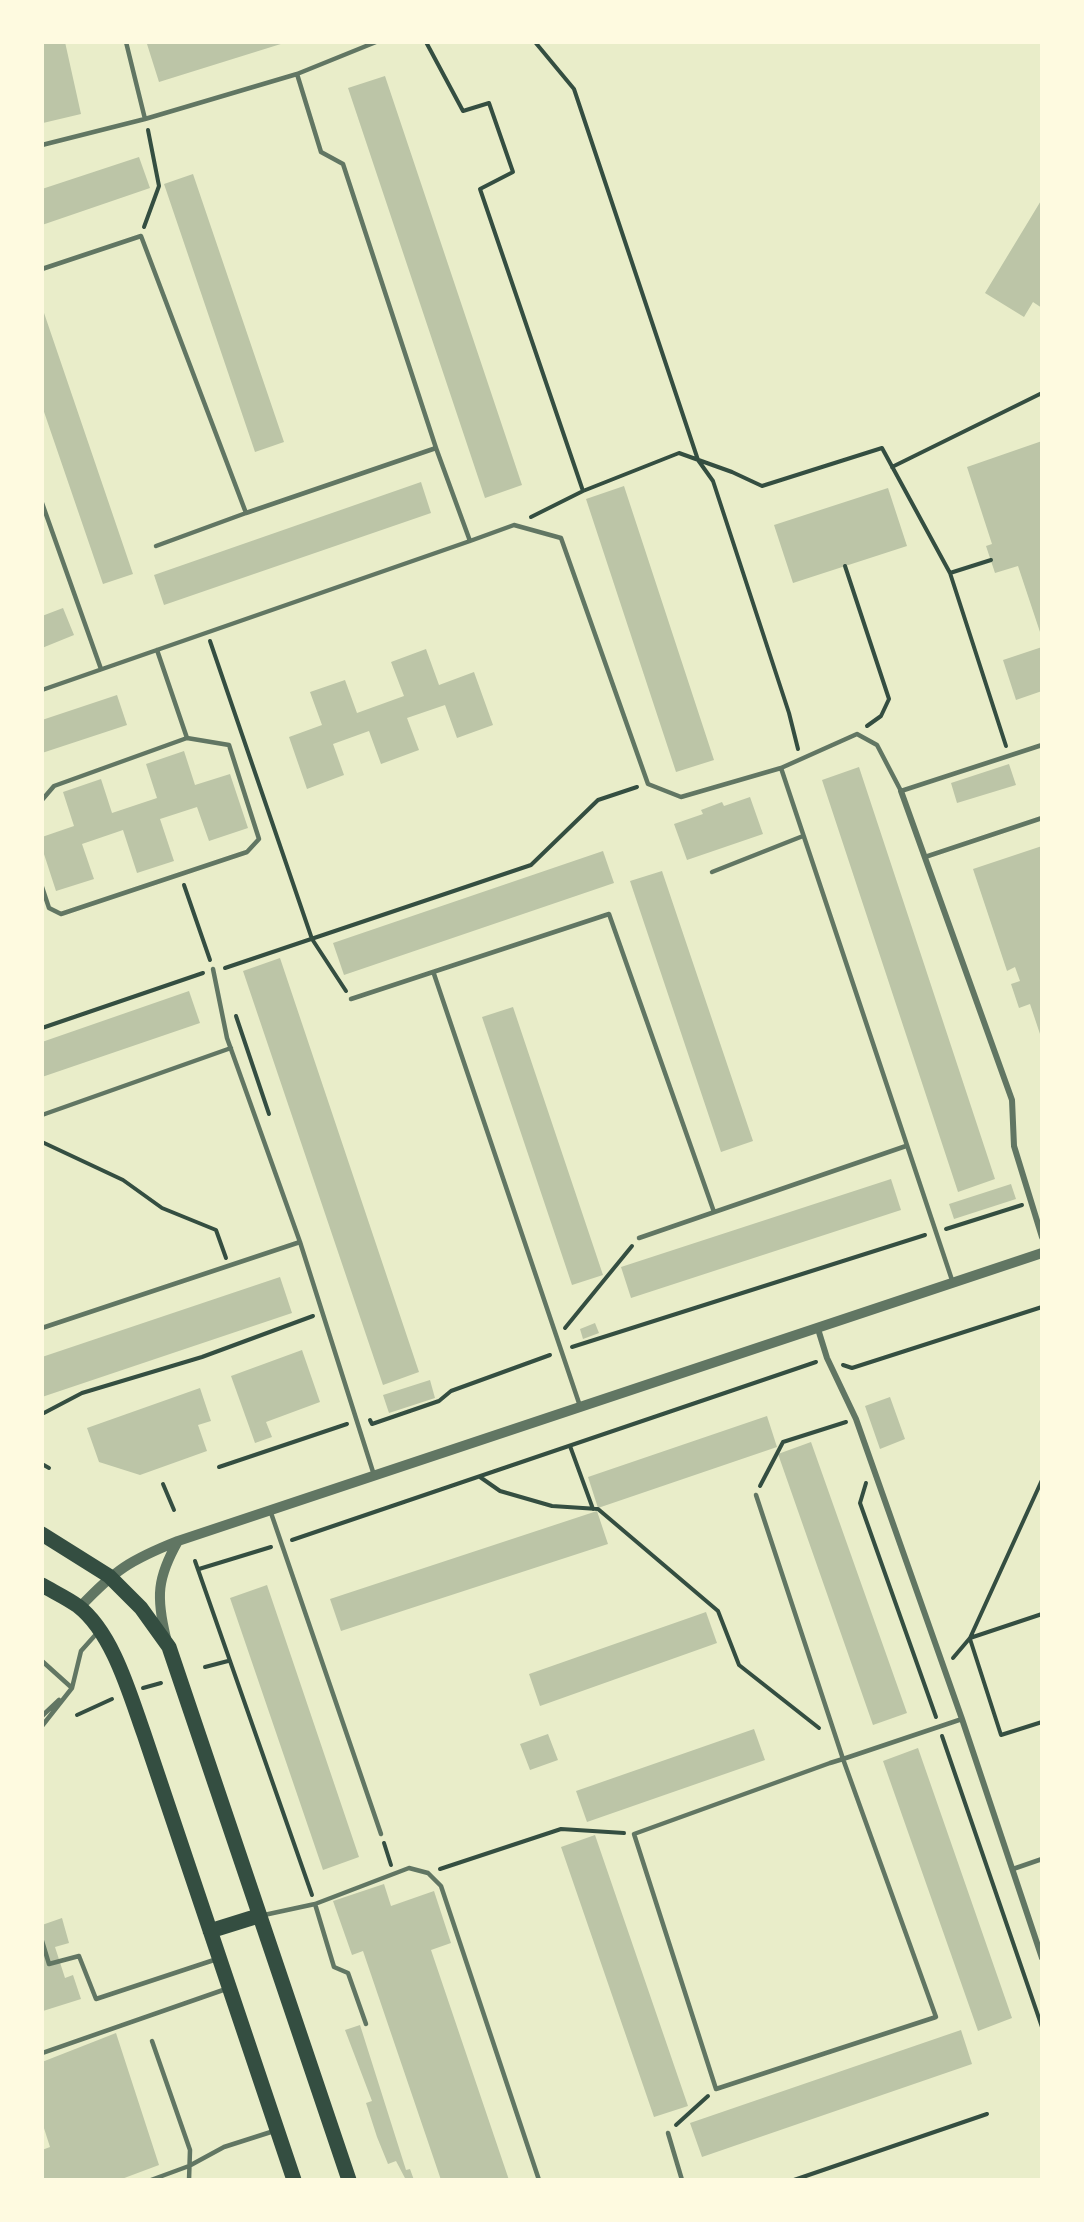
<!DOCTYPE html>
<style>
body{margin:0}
#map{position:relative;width:1084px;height:2222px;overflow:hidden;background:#e9edc9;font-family:Barlow,sans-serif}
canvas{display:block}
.frame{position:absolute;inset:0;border:44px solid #fefae0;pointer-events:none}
</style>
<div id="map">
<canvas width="1084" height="2222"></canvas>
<div class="frame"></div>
</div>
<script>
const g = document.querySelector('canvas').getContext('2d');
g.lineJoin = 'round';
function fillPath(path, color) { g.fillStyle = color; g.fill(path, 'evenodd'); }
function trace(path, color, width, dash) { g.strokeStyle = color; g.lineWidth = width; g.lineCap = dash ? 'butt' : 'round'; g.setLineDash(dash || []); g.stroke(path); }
const building = new Path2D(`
 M 42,42 L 65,42 L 81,114 L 43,123 Z
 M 153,42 L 284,42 L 284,43 L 159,82 L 147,44 Z
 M 385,76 L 522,485 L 485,498 L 348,88 Z
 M 139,157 L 150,188 L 42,225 L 42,189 Z
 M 193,174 L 284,442 L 255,452 L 164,184 Z
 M 1042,199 L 1042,308 L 1033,302 L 1024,317 L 985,293 Z
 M 42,307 L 133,574 L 103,584 L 42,406 Z
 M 1042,441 L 1042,638 L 1018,566 L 995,573 L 986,546 L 992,544 L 967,467 Z
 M 421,482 L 431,513 L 164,605 L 154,575 Z
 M 624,486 L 714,760 L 676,772 L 586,499 Z
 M 888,488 L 907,546 L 793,583 L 774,525 Z
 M 63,608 L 74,635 L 42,648 L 42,616 Z
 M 1042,647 L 1042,691 L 1016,700 L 1003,660 Z
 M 426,649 L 439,685 L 474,672 L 493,725 L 457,738 L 445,705 L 407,718 L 419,750 L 381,764 L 369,731 L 333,744 L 344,775 L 307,789 L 289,737 L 322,725 L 310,692 L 345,680 L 357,713 L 404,696 L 391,662 Z
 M 117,695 L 127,725 L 42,753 L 42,720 Z
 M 184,751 L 195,785 L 230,774 L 248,828 L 209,841 L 197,807 L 160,819 L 174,861 L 137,873 L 123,830 L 82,844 L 94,879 L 56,891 L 42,848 L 42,837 L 74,826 L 63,792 L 101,779 L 112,813 L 157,798 L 146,764 Z
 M 1009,764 L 1016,785 L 957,803 L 951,783 Z
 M 859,767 L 995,1179 L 958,1192 L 822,780 Z
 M 750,797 L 763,834 L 687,860 L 674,824 L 703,814 L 701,810 L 722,802 L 724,806 Z
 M 1042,846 L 1042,1040 L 1030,1004 L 1019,1008 L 1011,984 L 1020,981 L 1015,967 L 1007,971 L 973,869 Z
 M 603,851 L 614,883 L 344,975 L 333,943 Z
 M 662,871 L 753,1141 L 721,1152 L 630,881 Z
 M 280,958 L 419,1372 L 383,1385 L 243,971 Z
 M 189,991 L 200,1023 L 42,1077 L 42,1042 Z
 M 513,1007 L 603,1275 L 572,1285 L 482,1017 Z
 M 891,1179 L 901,1210 L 631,1298 L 621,1267 Z
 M 1011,1184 L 1016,1199 L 954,1219 L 949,1204 Z
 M 280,1277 L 292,1313 L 42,1397 L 42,1357 Z
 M 595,1323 L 599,1333 L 583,1339 L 580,1329 Z
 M 302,1350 L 320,1402 L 266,1422 L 272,1437 L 255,1443 L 231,1376 Z
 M 430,1380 L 435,1398 L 389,1413 L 383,1395 Z
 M 200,1388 L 211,1421 L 198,1425 L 207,1451 L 140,1475 L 99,1462 L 87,1428 Z
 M 890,1397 L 905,1439 L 880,1449 L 865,1406 Z
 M 767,1416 L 777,1447 L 598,1508 L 588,1477 Z
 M 811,1442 L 907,1713 L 873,1725 L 778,1454 Z
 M 597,1511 L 608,1544 L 341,1631 L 330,1599 Z
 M 267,1585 L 359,1857 L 323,1870 L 230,1598 Z
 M 706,1612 L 717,1643 L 540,1706 L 529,1674 Z
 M 754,1729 L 765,1760 L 587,1822 L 576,1791 Z
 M 548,1734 L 558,1760 L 530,1770 L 520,1744 Z
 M 918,1748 L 1012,2018 L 978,2031 L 883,1761 Z
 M 595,1835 L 688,2106 L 654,2117 L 561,1847 Z
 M 384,1884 L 391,1906 L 434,1891 L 451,1943 L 431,1950 L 509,2180 L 441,2180 L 363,1951 L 352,1955 L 333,1901 Z
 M 62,1918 L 69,1943 L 55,1947 L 65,1978 L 73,1975 L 81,1999 L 43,2011 L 42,1925 Z
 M 360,2025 L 406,2170 L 410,2169 L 414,2180 L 406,2180 L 396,2161 L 388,2164 L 377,2137 L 366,2103 L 372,2101 L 345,2030 Z
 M 961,2030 L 972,2064 L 702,2157 L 690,2123 Z
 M 116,2033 L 159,2165 L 119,2180 L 42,2180 L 42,2150 L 50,2147 L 42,2122 L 42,2062 Z`);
const path = new Path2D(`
 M 426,42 L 463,111 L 489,103 L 513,172 L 480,189 L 583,491
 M 535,42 L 574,89 L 698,460 L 713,481 L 789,713 L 798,749
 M 144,227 L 159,186 L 148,130
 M 892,467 L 1042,393
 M 531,517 L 583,491 L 679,453 L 732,472 L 762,486 L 882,448 L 950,573
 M 991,560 L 950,573 L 1006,746
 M 845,566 L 889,699 L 881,716 L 867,726
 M 210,641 L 312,939 L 346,991
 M 184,885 L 210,960
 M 225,968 L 531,865 L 598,800 L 637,787
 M 236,1016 L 269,1114
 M 42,1028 L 203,973
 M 42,1142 L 123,1180 L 162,1208 L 216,1230 L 226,1258
 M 946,1229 L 1022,1205
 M 565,1328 L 632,1246
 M 572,1347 L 925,1235
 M 843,1365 L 852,1368 L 1042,1307
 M 42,1414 L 82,1393 L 202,1357 L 313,1316
 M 370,1420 L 372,1424 L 439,1401 L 451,1391 L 550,1355
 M 570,1446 L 593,1509
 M 42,1464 L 49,1468
 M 219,1467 L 347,1424
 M 480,1477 L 500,1491 L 552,1506 L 598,1509 L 718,1611 L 739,1665 L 819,1728
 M 866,1483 L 860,1503 L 936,1717
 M 163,1484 L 174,1510
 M 760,1486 L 783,1442 L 846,1422
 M 292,1540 L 816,1362
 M 195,1561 L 312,1895
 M 199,1569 L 271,1547
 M 970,1638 L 1042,1614
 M 970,1639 L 1001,1735 L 1042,1722
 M 953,1658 L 970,1638 L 1042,1480
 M 205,1667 L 228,1661
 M 143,1688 L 161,1683
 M 77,1715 L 112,1699
 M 942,1736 L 1042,2027
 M 384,1843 L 391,1865
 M 440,1869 L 561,1829 L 624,1833
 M 676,2125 L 708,2096
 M 794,2180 L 987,2114`);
const service = new Path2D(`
 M 126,42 L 145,119
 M 376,42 L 297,74 L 321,152 L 343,164 L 436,448
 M 42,145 L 145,119 L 297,74
 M 42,269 L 141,236 L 246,513 L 436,448 L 470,541 L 514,525 L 561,538 L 648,784 L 681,797 L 781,768 L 857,734 L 877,745 L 901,791 L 1042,745
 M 42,503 L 101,669
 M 156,546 L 246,513
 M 157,650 L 187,738
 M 42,690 L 470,541
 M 781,768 L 953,1283
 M 42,800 L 54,786 L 187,738 L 229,745 L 259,839 L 247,852 L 61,914 L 49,908 L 42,887
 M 925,857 L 1042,818
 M 712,872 L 803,836
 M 213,969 L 227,1038 L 300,1242 L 374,1475
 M 434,974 L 580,1406
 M 351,999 L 609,914 L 714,1212
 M 42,1115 L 231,1048
 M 639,1238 L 906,1146
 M 42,1328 L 300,1242
 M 756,1495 L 843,1759 L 936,2017 L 716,2089 L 634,1834 L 830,1763 L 843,1759 L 962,1719
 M 270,1510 L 381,1834
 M 42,1661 L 72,1688
 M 42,1716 L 59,1700
 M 42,1726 L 72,1688 L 81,1651 L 98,1632
 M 1013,1869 L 1042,1859
 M 315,1904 L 334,1967 L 348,1973 L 366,2024
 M 264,1915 L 315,1904 L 409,1868 L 428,1873 L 441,1886 L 539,2180
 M 42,1941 L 49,1964 L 79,1956 L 96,1999 L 217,1959
 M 152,2041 L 190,2150 L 189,2180
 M 42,2053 L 226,1989
 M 668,2133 L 682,2180
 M 151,2180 L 189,2166 L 224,2147 L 274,2131`);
const minor = new Path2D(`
 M 901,791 L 1012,1100 L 1014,1146 L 1042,1237
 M 818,1329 L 827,1358 L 856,1419 L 962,1719 L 1042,1958`);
const tertiary = new Path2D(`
 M 80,1607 C 115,1570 130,1560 178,1541 L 1042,1253
 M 166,1638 C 156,1597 157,1578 178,1541`);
const primary = new Path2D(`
 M 42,1534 L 109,1576 L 141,1608 L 169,1647 L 349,2180
 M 42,1585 C 54,1592 67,1598 78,1606 C 113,1633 130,1695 144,1734 L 294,2180
 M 210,1931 L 258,1916`);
fillPath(building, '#bcc5a7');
trace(path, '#344e41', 4);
trace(service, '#617663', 4.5);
trace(minor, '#617663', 6);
trace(tertiary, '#617663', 10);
trace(primary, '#344e41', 15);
</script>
